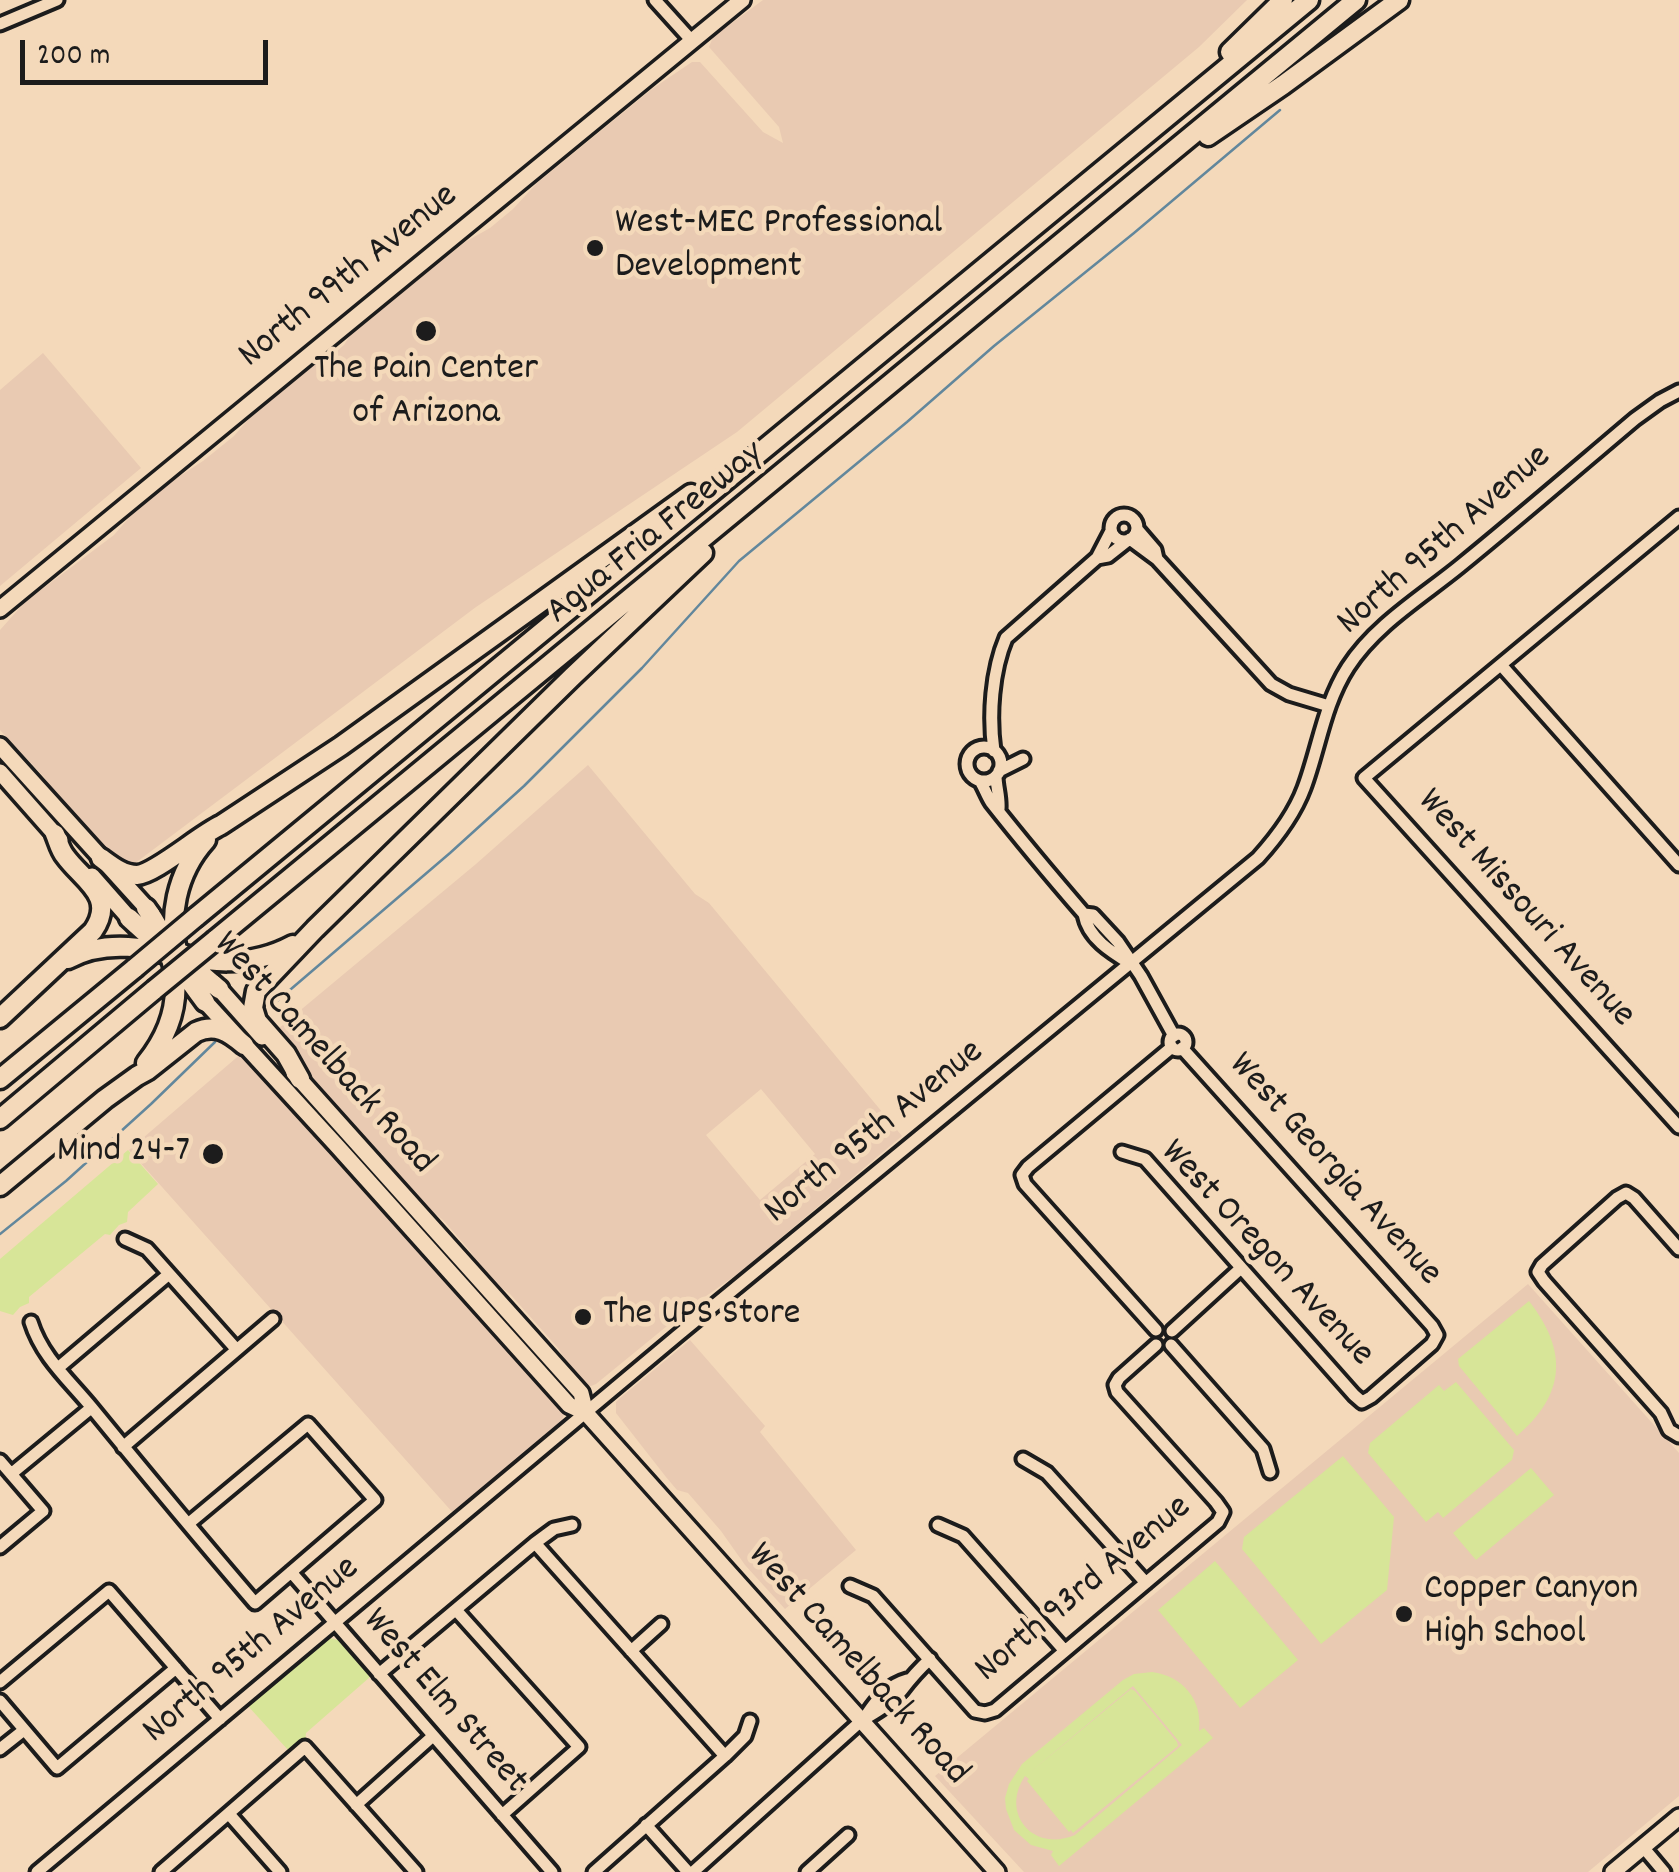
<!DOCTYPE html>
<style>
body{margin:0}
#map{position:relative;width:1679px;height:1872px;overflow:hidden;background:#f4d9ba;font-family:Dekko,sans-serif}
canvas{display:block}
.scale{position:absolute;left:20px;top:40px;width:248px;height:45px;box-sizing:border-box;border:5px solid #1c1c1c;border-top:0;padding-left:12px;font-size:30px;line-height:35px;white-space:nowrap;color:#1c1c1c;-webkit-text-stroke:8px #f4d9ba;paint-order:stroke}
</style>
<div id="map">
<canvas width="1679" height="1872"></canvas>
<div class="scale">200 m</div>
</div>
<script>
const g = document.querySelector('canvas').getContext('2d');
g.lineJoin = 'round';
function fillPath(path, color) { g.fillStyle = color; g.fill(path, 'evenodd'); }
function trace(path, color, width, dash) { g.strokeStyle = color; g.lineWidth = width; g.lineCap = dash ? 'butt' : 'round'; g.setLineDash(dash || []); g.stroke(path); }
function label(font, color, halo, rows, align = 'center') {
  g.font = font + ' Dekko,sans-serif'; g.lineWidth = 9; g.setLineDash([]); g.textBaseline = 'middle'; g.strokeStyle = halo; g.fillStyle = color; for (const [text, x, y, turn = 0] of rows) {
    g.save(); g.translate(x, y); g.rotate((+turn || 0) * Math.PI / 180); g.textAlign = isNaN(turn) ? turn : align; if (halo) g.strokeText(text, 0, 0); g.fillText(text, 0, 0); g.restore();
  }
}
const built = new Path2D(`
 M 763,0 L 1247,0 L 1199,47 L 737,432 L 476,607 L 126,870 L 116,865 L 65,810 L 44,777 L 0,730 L 0,630 L 25,602 L 114,535 L 134,512 L 172,481 L 203,461 L 234,436 L 252,415 L 323,356 L 336,352 L 344,345 L 351,334 L 465,242 L 490,228 L 513,209 L 537,183 L 652,89 L 692,62 L 700,62 L 763,132 L 783,143 L 779,127 L 709,47 L 713,37 Z
 M 43,353 L 141,468 L 0,586 L 0,390 Z
 M 588,765 L 695,894 L 709,903 L 902,1136 L 739,1273 L 689,1308 L 596,1384 L 591,1386 L 584,1384 L 572,1370 L 558,1348 L 510,1294 L 489,1279 L 470,1251 L 443,1220 L 418,1200 L 273,1033 L 476,864 ZM 761,1089 L 815,1154 L 760,1200 L 706,1135 Z
 M 243,1052 L 366,1194 L 467,1303 L 478,1312 L 565,1411 L 561,1423 L 454,1514 L 129,1150 Z
 M 1528,1284 L 1679,1453 L 1679,1796 L 1588,1872 L 1024,1872 L 935,1776 Z
 M 690,1340 L 765,1426 L 760,1432 L 856,1550 L 785,1609 L 745,1565 L 721,1531 L 688,1493 L 677,1490 L 666,1477 L 616,1413 L 616,1402 L 620,1398 Z`);
const green = new Path2D(`
 M 128,1150 L 158,1184 L 128,1212 L 127,1222 L 119,1225 L 110,1235 L 105,1234 L 29,1297 L 29,1303 L 20,1307 L 13,1315 L 0,1311 L 0,1259 Z
 M 1529,1301 C 1568,1351 1566,1394 1517,1436 L 1459,1366 L 1458,1359 Z
 M 1456,1382 L 1514,1450 L 1512,1460 L 1443,1518 L 1438,1512 L 1426,1522 L 1368,1453 L 1370,1443 L 1439,1385 L 1444,1391 Z
 M 1343,1456 L 1394,1517 L 1387,1590 L 1321,1644 L 1242,1549 L 1244,1537 Z
 M 1531,1468 L 1554,1495 L 1476,1560 L 1453,1533 Z
 M 1215,1561 L 1298,1660 L 1240,1708 L 1158,1610 Z
 M 330,1638 L 338,1640 L 370,1677 L 306,1733 L 305,1742 L 296,1743 L 288,1750 L 248,1706 Z
 M 1152,1672 C 1183,1676 1203,1700 1199,1731 L 1204,1728 L 1213,1738 L 1059,1866 L 1051,1855 L 1053,1851 L 1031,1845 L 1014,1830 L 1006,1809 L 1005,1798 L 1009,1784 L 1022,1764 L 1123,1680 L 1134,1674 ZM 1133,1686 L 1182,1745 L 1075,1835 C 1033,1853 1000,1813 1025,1776 L 1029,1779 L 1027,1781 L 1069,1832 L 1071,1830 L 1073,1833 L 1178,1746 L 1177,1742 L 1135,1691 L 1131,1689 L 1028,1774 Z`);
const stream = new Path2D(`
 M 270,1007 L 450,853 L 524,786 L 642,668 L 739,561 L 907,422 L 994,346 L 1134,233 L 1280,110
 M 0,1234 L 66,1181 L 151,1104 L 215,1042`);
const minor = new Path2D(`
 M 655,0 L 692,41
 M 0,24 L 57,0
 M1111 528a13 13 0 1 1 26 0a13 13 0 1 1-26 0Z
 M 1679,517 L 1364,778 L 1679,1127
 M 1137,529 L 1155,550 L 1157,559
 M 1130,539 L 1157,559 L 1271,684 L 1289,694 L 1329,706
 M 1097,558 L 1111,531
 M 1501,665 L 1679,865
 M967 764a17 17 0 1 1 34 0a17 17 0 1 1-34 0Z
 M 994,751 C 989,716 992,671 1006,638 L 1097,558 L 1108,556 L 1127,541
 M 999,771 L 1023,759
 M 996,776 C 996,787 1000,797 999,809
 M 980,781 C 984,787 987,796 991,802 C 1021,840 1052,877 1084,914 C 1088,938 1111,952 1131,964
 M 1084,914 L 1093,915 L 1118,942 L 1141,976 L 1174,1036
 M1170 1042a8 8 0 1 1 16 0a8 8 0 1 1-16 0Z
 M 1122,1152 L 1145,1159 L 1354,1395 L 1362,1402 L 1371,1397 L 1432,1344 L 1437,1335 L 1432,1326 L 1182,1048
 M 125,1239 L 147,1249 L 237,1350
 M 1679,1249 L 1634,1198 L 1626,1193 L 1617,1198 L 1542,1265 L 1538,1272 L 1544,1281 L 1661,1413 L 1669,1430 L 1679,1436
 M 31,1322 C 42,1357 69,1380 92,1408 C 146,1474 200,1539 255,1603 L 375,1500 L 308,1424 L 188,1524
 M 1156,1330 L 1025,1184 L 1022,1175 L 1028,1167 L 1172,1047
 M 1172,1331 L 1241,1268
 M 1171,1345 L 1263,1449 L 1270,1472
 M 58,1368 L 169,1274
 M 123,1447 L 273,1319
 M 1023,1459 L 1047,1473 L 1146,1583
 M 0,1461 L 43,1511 L 0,1547
 M 11,1474 L 91,1408
 M 938,1525 L 963,1536 L 1065,1651
 M 535,1543 L 725,1756
 M 291,1572 L 552,1872
 M 850,1586 L 873,1596 L 975,1711 L 985,1713 L 995,1710 L 1218,1522 L 1223,1512 L 1216,1502 L 1117,1392 L 1115,1385 L 1119,1378 L 1156,1345
 M 456,1610 L 579,1747 L 502,1815
 M 631,1651 L 661,1624
 M 379,1674 L 535,1543 L 554,1529 L 572,1525
 M 0,1682 L 109,1591 L 220,1719
 M 0,1701 L 57,1768 L 176,1668
 M 867,1714 C 877,1699 889,1685 907,1680
 M 0,1749 L 24,1730
 M 356,1805 L 433,1736
 M 229,1814 L 280,1872
 M 646,1825 L 688,1872
 M 1643,1847 L 1664,1872
 M 37,1872 L 677,1336 L 1258,858 C 1277,837 1294,815 1304,788 C 1319,748 1324,704 1348,667 C 1375,625 1422,597 1460,566 C 1519,518 1577,468 1635,419 L 1660,401 L 1679,391
 M 161,1872 L 305,1747 L 416,1872
 M 594,1872 L 725,1756 L 745,1736 L 750,1721
 M 693,1872 L 861,1721 C 875,1713 892,1703 902,1690 C 911,1678 918,1670 930,1659
 M 807,1872 L 848,1835`);
const major = new Path2D(`
 M 0,609 L 742,0
 M 0,746 L 152,914
 M 0,772 L 60,840
 M 92,876 L 136,926
 M 214,983 L 262,1037
 M 199,995 L 338,1147 L 569,1405 L 586,1413 L 997,1872
 M 294,1073 L 581,1393 L 586,1413
 M 1613,1872 L 1679,1817`);
const highway = new Path2D(`
 M 1230,52 L 1283,0
 M 1208,136 L 1283,85 L 1399,0
 M 101,858 C 112,866 123,875 137,875 C 155,874 199,835 221,825 L 341,746 L 691,494
 M 146,908 C 183,960 187,1012 146,1063
 M 196,917 L 1309,0
 M 129,918 C 139,927 149,938 161,944 C 201,968 254,966 293,945
 M 215,940 L 1356,0
 M 68,959 C 103,940 153,944 187,964 C 199,971 209,981 219,989
 M 205,1002 C 196,989 184,976 180,961 C 166,919 177,872 206,840
 M 0,1018 L 93,931 C 117,896 83,881 65,856 C 60,850 58,841 55,834
 M 0,1079 L 135,968
 M 300,1079 L 286,1054 L 257,1021 L 253,1008 L 256,991 L 315,929 L 572,677 L 703,553
 M 0,1119 L 154,990
 M 0,1186 L 105,1099 L 137,1076 L 148,1070 L 196,1032 C 215,1023 229,1032 244,1045`);
const highwayBridge = new Path2D(`
 M 135,968 L 196,917
 M 154,990 L 215,940`);
const markers = [
 [595,248,10,"#1c1c1c"],
 [426,331,12,"#1c1c1c"],
 [213,1154,12,"#1c1c1c"],
 [583,1317,10,"#1c1c1c"],
 [1404,1614,10,"#1c1c1c"]
];
const poiNames = [
 ["West-MEC Professional",615,226],
 ["Development",615,270],
 ["The Pain Center",426,372,"center"],
 ["of Arizona",426,416,"center"],
 ["Mind 24-7",190,1154,"right"],
 ["The UPS Store",603,1317],
 ["Copper Canyon",1424,1592],
 ["High School",1424,1636]
];
const streetNames = [
 ["North 99th Avenue",350,278,-39],
 ["Agua Fria Freeway",657,535,-39],
 ["North 95th Avenue",1446,542,-41],
 ["West Missouri Avenue",1524,910,48],
 ["West Camelback Road",322,1055,48],
 ["North 95th Avenue",876,1134,-39],
 ["West Georgia Avenue",1333,1171,48],
 ["West Oregon Avenue",1265,1255,47],
 ["North 93rd Avenue",1085,1591,-40],
 ["North 95th Avenue",253,1652,-40],
 ["West Camelback Road",856,1666,48],
 ["West Elm Street",443,1703,49]
];
fillPath(built, '#e9cab2');
fillPath(green, '#d7e598');
trace(stream, '#62879c', 2.5);
trace(minor, '#1c1c1c', 19);
trace(major, '#1c1c1c', 22);
trace(highway, '#1c1c1c', 25);
trace(minor, '#f4d9ba', 11);
trace(major, '#f4d9ba', 15);
trace(highway, '#f4d9ba', 18);
trace(highwayBridge, '#1c1c1c', 25, []);
trace(highwayBridge, '#f4d9ba', 18);
for (const [x, y, r, color] of markers) { const dot = new Path2D(); dot.arc(x, y, r, 0, 2 * Math.PI); g.fillStyle = color; g.fill(dot); trace(dot, '#f4d9ba', 4); }
label('38px', '#1c1c1c', '#f4d9ba', poiNames, 'left');
label('38px', '#1c1c1c', '#f4d9ba', streetNames);
</script>
